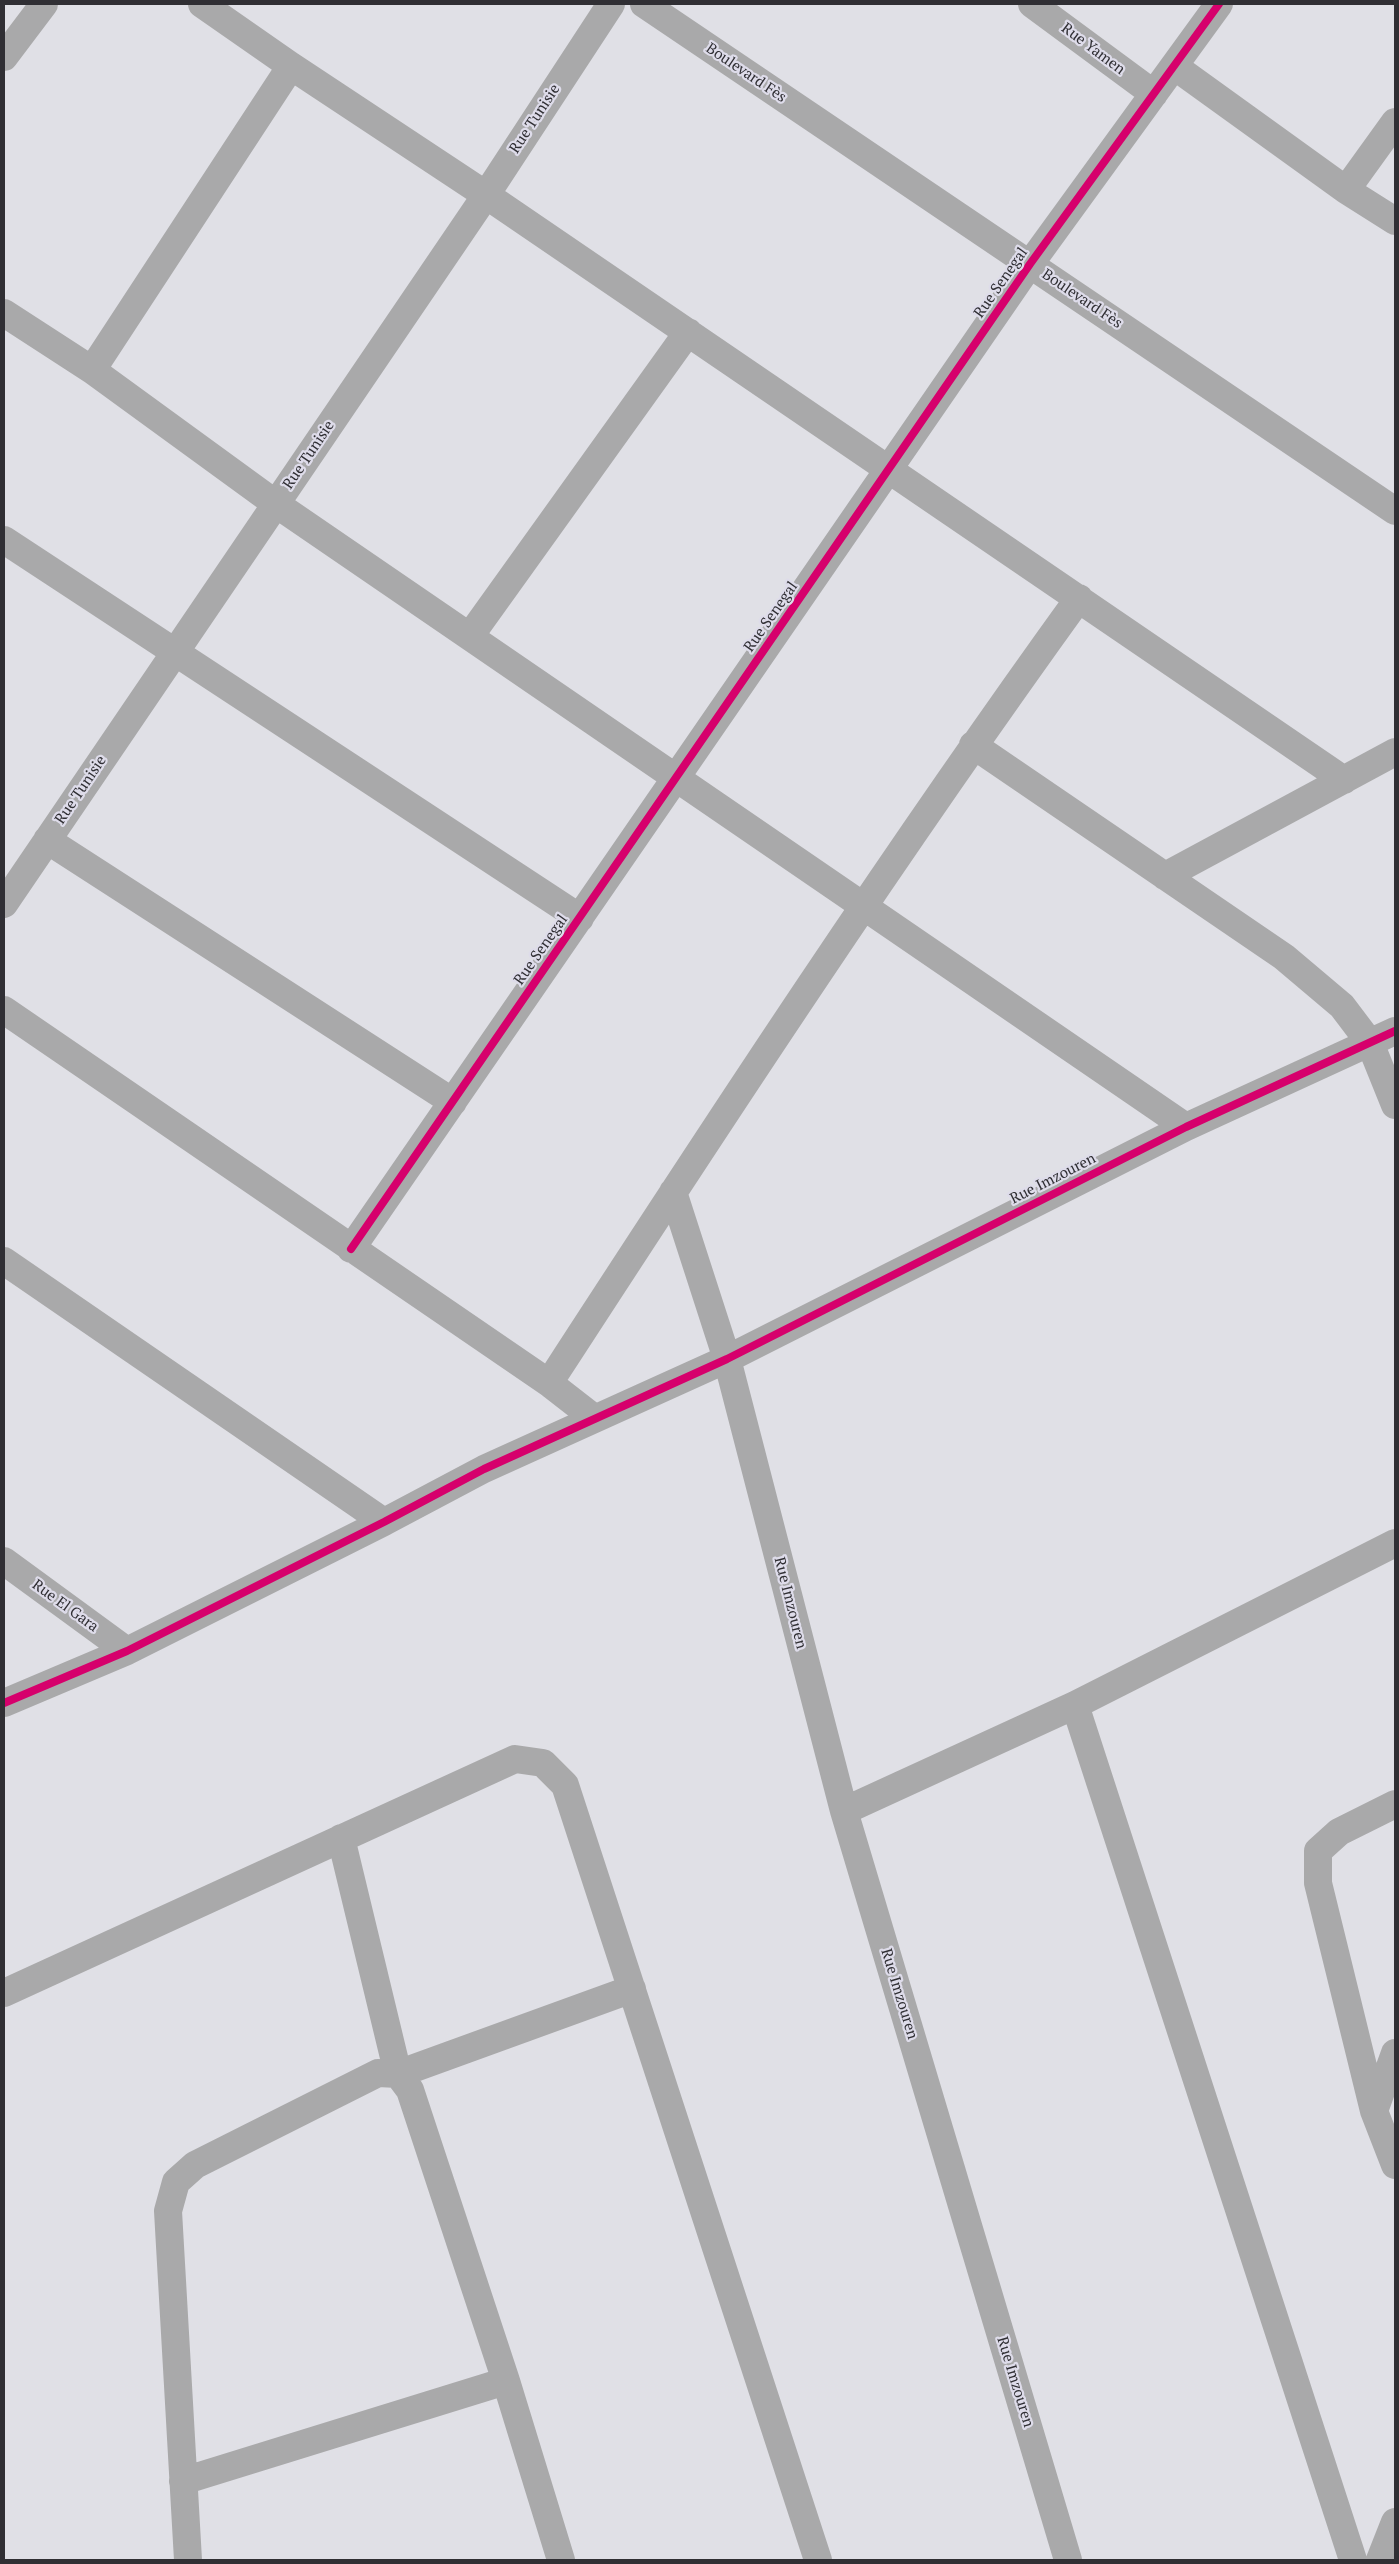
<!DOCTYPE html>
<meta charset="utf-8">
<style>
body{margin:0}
#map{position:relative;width:1399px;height:2564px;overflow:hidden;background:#e0e0e6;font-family:"PT Serif",serif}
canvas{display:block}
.frame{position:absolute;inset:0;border:5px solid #302f34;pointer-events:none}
</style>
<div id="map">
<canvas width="1399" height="2564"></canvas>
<div class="frame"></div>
</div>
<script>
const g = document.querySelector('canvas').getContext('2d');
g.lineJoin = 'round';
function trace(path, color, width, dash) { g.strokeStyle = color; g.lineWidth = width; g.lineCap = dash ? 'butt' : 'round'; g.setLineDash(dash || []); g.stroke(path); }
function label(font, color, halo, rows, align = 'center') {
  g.font = font + ' "PT Serif",serif'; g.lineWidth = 4.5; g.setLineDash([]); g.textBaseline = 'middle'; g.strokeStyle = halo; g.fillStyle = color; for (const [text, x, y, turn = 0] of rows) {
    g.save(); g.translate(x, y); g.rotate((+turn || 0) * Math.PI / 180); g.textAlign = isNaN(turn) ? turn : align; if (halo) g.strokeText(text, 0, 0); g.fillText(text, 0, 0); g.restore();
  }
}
const street = new Path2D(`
 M 202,4 L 291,66 L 486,195 L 1344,780
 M 644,4 L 1395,511
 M 1032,4 L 1154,94
 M 4,57 L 44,4
 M 1174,66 L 1346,190 L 1395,221
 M 1346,190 L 1395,122
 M 4,313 L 92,370 L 276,504 L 1186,1127
 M 92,370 L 291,66
 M 4,540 L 580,918
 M 470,636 L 688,332
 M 973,745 L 1284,957 L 1342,1006 L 1370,1043 L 1395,1105
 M 47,840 L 453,1102
 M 1165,876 L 1395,752
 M 4,904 L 486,195 L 611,4
 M 4,1010 L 549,1383 L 594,1418
 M 673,1192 L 727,1359 L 844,1811 L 1068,2560
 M 351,1249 L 1030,264 L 1219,4
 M 4,1261 L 384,1522
 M 549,1383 C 721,1118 894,854 1079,598
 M 4,1561 L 127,1651
 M 4,1703 L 127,1651 L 384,1522 L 484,1469 L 727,1359 L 1186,1127 L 1395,1031
 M 1075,1705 L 1353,2560
 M 1395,1804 L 1339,1832 L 1318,1851 L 1318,1883 L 1374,2111 L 1395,2165
 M 844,1811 L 1075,1705 L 1395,1543
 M 341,1838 L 398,2074 L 410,2090 L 506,2381 L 561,2560
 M 4,1993 L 515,1759 L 543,1763 L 565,1785 L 818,2560
 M 1374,2111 L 1395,2053
 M 183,2481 L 506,2381
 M 188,2560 L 168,2211 L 176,2182 L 195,2165 L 378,2073 L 398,2074 L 632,1989
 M 1380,2560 L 1395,2522`);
const cycleway = new Path2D(`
 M 351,1249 L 1030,264 L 1219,4
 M 4,1703 L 127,1651 L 384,1522 L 484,1469 L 727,1359 L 1186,1127 L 1395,1031`);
const streetNames = [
 ["Rue Yamen",1093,49,37],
 ["Boulevard Fès",746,73,34],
 ["Rue Tunisie",535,119,-57],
 ["Rue Senegal",1001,283,-55],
 ["Boulevard Fès",1082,299,34],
 ["Rue Tunisie",309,455,-56],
 ["Rue Senegal",771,617,-55],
 ["Rue Tunisie",81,790,-56],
 ["Rue Senegal",541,950,-55],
 ["Rue Imzouren",1053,1179,-27],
 ["Rue Imzouren",790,1603,76],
 ["Rue El Gara",65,1606,36],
 ["Rue Imzouren",899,1994,73],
 ["Rue Imzouren",1015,2382,73]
];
trace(street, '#a9a9aa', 28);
trace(cycleway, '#d6006c', 8);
label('15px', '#302f34', '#dedcea', streetNames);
</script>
